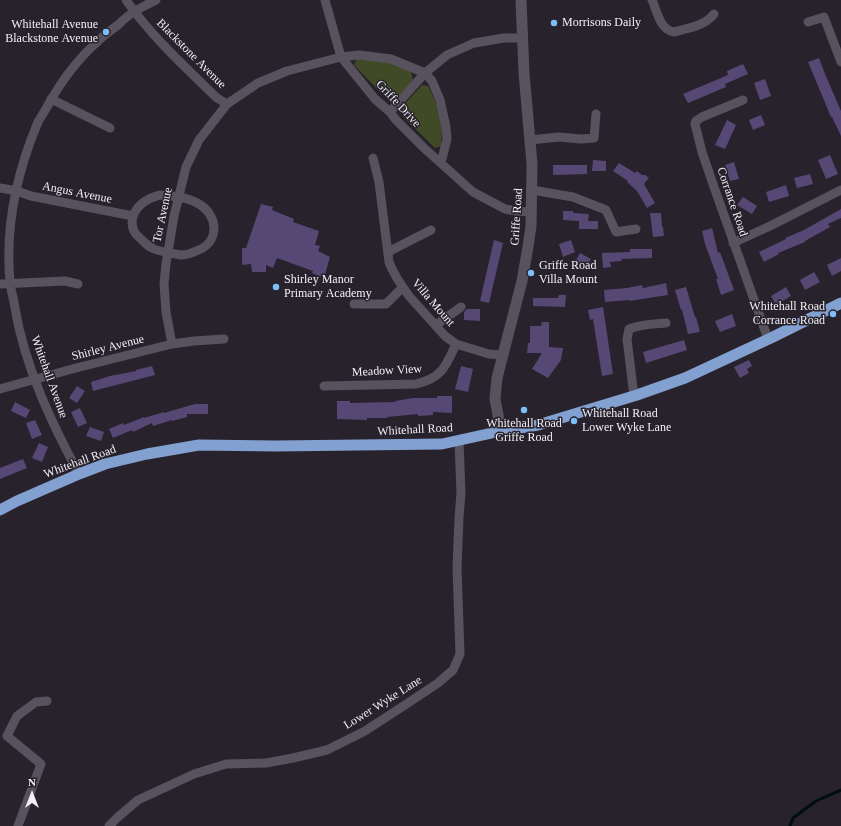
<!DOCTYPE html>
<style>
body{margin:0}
#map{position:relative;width:841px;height:826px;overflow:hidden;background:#27222c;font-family:"Times New Roman",serif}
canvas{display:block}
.north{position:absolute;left:12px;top:774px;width:40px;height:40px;-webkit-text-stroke:3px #27222c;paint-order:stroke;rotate:0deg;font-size:11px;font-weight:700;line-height:16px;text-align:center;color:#f2eff6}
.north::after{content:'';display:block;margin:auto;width:14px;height:18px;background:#f2eff6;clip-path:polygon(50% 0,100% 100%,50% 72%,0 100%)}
</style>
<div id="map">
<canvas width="841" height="826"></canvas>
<div class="north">N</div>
</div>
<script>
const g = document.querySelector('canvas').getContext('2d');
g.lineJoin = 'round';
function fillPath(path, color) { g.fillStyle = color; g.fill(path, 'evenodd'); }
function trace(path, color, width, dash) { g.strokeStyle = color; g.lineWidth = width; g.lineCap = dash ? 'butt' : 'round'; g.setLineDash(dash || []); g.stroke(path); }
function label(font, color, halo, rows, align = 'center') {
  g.font = font + ' "Times New Roman",serif'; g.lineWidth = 3; g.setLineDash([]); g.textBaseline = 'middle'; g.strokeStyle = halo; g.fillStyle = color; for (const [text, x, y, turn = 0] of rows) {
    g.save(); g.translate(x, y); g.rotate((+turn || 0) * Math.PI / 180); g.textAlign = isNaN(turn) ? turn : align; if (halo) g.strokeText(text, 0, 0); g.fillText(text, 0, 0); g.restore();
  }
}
const green = new Path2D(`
 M 357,58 L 391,62 L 411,72 L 413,80 L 396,99 L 387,99 L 354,65 Z
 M 422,85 L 428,86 L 439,109 L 442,131 L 441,146 L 435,148 L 403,117 L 400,109 Z`);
const stream = new Path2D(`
 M 790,826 L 793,818 L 816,801 L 841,790`);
const building = new Path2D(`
 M 819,58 L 825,74 L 841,111 L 841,136 L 832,117 L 831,117 L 808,62 Z
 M 743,64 L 748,74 L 725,84 L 726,87 L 688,103 L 683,94 L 728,75 L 727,71 Z
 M 765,79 L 771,96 L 760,100 L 754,83 Z
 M 761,115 L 765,125 L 753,130 L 749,120 Z
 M 727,120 L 736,125 L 725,149 L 715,145 Z
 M 830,155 L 838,174 L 826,179 L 818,160 Z
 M 593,160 L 606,161 L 606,171 L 592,171 Z
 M 734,162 L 739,179 L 730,181 L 725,165 Z
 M 619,163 L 635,173 L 637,171 L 642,175 L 645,175 L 649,178 L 644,184 L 655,203 L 647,208 L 637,191 L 627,182 L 628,181 L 613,171 Z
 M 553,165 L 587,165 L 587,174 L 553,175 Z
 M 810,174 L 813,184 L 797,188 L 794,178 Z
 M 786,185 L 789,196 L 769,202 L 766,192 Z
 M 743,197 L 757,206 L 752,214 L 737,205 Z
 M 261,204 L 273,207 L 272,210 L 294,219 L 293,222 L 319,231 L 315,245 L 320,246 L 318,251 L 330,257 L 324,278 L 312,273 L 313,271 L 277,258 L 273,268 L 266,265 L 266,272 L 252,272 L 251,264 L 242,265 L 242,248 L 246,248 Z
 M 841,209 L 841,218 L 828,224 L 830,227 L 805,241 L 805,242 L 778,253 L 779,254 L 764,262 L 759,252 L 786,239 L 785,238 L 804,230 Z
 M 563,211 L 573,211 L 573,213 L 589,214 L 588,221 L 598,221 L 598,229 L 579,229 L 579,221 L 563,220 Z
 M 650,213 L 661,213 L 662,227 L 663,227 L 664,236 L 653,237 Z
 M 712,228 L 718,253 L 720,252 L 734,290 L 721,295 L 716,279 L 718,279 L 705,244 L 702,231 Z
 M 494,240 L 503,243 L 489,303 L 480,301 Z
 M 571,240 L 575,252 L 563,257 L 559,244 Z
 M 630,249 L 652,249 L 652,258 L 621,259 L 622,261 L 610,262 L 611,267 L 603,268 L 602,253 L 630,252 Z
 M 580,253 L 591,259 L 586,268 L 575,262 Z
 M 841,258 L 841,271 L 832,276 L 827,265 Z
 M 814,272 L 820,282 L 805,290 L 800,280 Z
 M 666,283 L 668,295 L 629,301 L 629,300 L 605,302 L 604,290 L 627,288 L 642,285 L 643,288 Z
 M 686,287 L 695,317 L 696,317 L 700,332 L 688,334 L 682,310 L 681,310 L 675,290 Z
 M 786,287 L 791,296 L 776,305 L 771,296 Z
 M 559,295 L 566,295 L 565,307 L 533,306 L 533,298 L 558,298 Z
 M 603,307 L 613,374 L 602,376 L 593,319 L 590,320 L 588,310 Z
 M 467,309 L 480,309 L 480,321 L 464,320 L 464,312 Z
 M 732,314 L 736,326 L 720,332 L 715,321 Z
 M 542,322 L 549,322 L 549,347 L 563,348 L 561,360 L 548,378 L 532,369 L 542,353 L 527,353 L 528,343 L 530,343 L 530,326 L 541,326 Z
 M 684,340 L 687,350 L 646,363 L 643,352 Z
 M 749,360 L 752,366 L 747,369 L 749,373 L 740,378 L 734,367 Z
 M 152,366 L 155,375 L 93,391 L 91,382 L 110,376 L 136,371 L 136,370 Z
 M 461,366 L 473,369 L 468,392 L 455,389 Z
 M 77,386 L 85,391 L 77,403 L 69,398 Z
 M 437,396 L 452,396 L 452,413 L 433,412 L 433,415 L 418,416 L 418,414 L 387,417 L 387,418 L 367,418 L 367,420 L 337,419 L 337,401 L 350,401 L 350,403 L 395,402 L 395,401 L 413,398 L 437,398 Z
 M 15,402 L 30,410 L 26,418 L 11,411 Z
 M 195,404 L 208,404 L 208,414 L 187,414 L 187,417 L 172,421 L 172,420 L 153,426 L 152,423 L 133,432 L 132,430 L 113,438 L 109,429 L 123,423 L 124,425 L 144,417 L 144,418 L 164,412 L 164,413 Z
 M 80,408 L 87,423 L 78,427 L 71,412 Z
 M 35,420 L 42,435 L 32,439 L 26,423 Z
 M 90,427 L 104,432 L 101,441 L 86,436 Z
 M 39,443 L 48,447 L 42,462 L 32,458 Z
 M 23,459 L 27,468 L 0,479 L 0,468 Z`);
const minor = new Path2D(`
 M 126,0 C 152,37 185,67 217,98 L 227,104
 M 325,0 L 341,57 L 359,55 L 391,59 L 425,73 L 432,81 L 440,100 L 446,127 L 447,139 L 441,163
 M 652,0 C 657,11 660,30 674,32 C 688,28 705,26 714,14
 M 808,22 L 824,17 L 841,62
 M 51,99 L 110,128
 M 743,100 L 702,117 L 696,121 L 695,124 L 702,152 L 714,187 L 768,339
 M 390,112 L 425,73 L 447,55 L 474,43 L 504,38 L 523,38
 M 530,140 L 559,137 L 581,139 L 594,138 L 596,114
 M 373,158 L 379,182 L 389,262 L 392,269 L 398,280 L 409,296 L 445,336 L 456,344 L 489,354 L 503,355
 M 0,188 L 17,191 L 31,196 L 133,216
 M 532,190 L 573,197 L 606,210 L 616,232 L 636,229
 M 160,195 C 174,196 187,197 199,204 C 219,216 220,243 196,251 C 192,253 186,255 181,255 C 176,254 156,251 152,248 C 148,246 145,243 142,240 C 140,238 136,235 134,231 C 128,218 137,205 149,199 C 152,197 157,196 160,195 Z
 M 733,243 L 770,226 L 841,190
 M 388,252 L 431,230
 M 0,284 L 65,281 L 78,284
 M 354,304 L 386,304 L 403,287
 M 436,325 L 461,307
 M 172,344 L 166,312 L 164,284 L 166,264 L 174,216 L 186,167 L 199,140 L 227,104 L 258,83 L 287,71 L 341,57 L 375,99 L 390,112 L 396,120 L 424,148 L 473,192 L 505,209 L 516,211 L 531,212
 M 324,386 L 416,384 C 442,378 446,366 456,344
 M 0,389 L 76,368 L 172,344 L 194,341 L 224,339
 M 634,396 L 627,339 L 629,329 C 640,324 653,324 666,323
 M 79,474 C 51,422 25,367 15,308 C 14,300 11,291 10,282 C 5,228 17,172 38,122 C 41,117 44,112 47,107 C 60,83 77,60 97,42 C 103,36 111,30 118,25 C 123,20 129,15 134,12 C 141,7 149,4 156,0
 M 18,826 L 41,764 L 7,736 L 17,716 L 36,702 L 47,701
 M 109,826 L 118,817 L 138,800 L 194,774 L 226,764 L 266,763 L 293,758 L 327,750 L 365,731 L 408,703 L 438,683 L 453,670 L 460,654 L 457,568 L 459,518 L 461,493 L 459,441`);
const tertiary = new Path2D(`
 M 501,431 L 495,399 L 497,378 L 522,281 L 528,247 L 531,226 L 532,164 L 524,73 L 521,0`);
const trunk = new Path2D(`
 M 0,510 L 17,501 L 79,474 L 105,464 L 147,454 L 199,445 L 276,446 L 442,444 L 501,431 L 538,425 L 637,395 L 685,378 L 773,337 L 841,303`);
const markers = [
 [554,23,4,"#7bbef8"],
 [106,32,4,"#7bbef8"],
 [531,273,4,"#7bbef8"],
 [276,287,4,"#7bbef8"],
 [833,314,4,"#7bbef8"],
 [524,410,4,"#7bbef8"],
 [574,421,4,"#7bbef8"]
];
const poiNames = [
 ["Morrisons Daily",562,23],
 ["Whitehall Avenue",98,25,"right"],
 ["Blackstone Avenue",98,39,"right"],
 ["Griffe Road",539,266],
 ["Villa Mount",539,280],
 ["Shirley Manor",284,280],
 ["Primary Academy",284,294],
 ["Whitehall Road",825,307,"right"],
 ["Corrance Road",825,321,"right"],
 ["Whitehall Road",582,414],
 ["Lower Wyke Lane",582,428],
 ["Whitehall Road",524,424,"center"],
 ["Griffe Road",524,438,"center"]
];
const streetNames = [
 ["Blackstone Avenue",191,54,45],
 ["Griffe Drive",398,104,47],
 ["Angus Avenue",77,193,11],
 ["Corrance Road",732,202,71],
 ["Tor Avenue",163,215,-78],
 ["Griffe Road",517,217,-86],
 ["Villa Mount",433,303,49],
 ["Shirley Avenue",108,348,-14],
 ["Meadow View",387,371,-3],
 ["Whitehall Avenue",49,377,70],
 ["Whitehall Road",415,430,-3],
 ["Whitehall Road",80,462,-20],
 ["Lower Wyke Lane",383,703,-32]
];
fillPath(green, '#404a26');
trace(stream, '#000e10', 3);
fillPath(building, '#564875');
trace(minor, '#58525e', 9);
trace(tertiary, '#58525e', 11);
trace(trunk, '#82a0d0', 11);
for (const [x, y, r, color] of markers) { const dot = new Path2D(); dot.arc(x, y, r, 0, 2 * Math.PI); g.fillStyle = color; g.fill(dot); trace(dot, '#27222c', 1.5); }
label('12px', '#f2eff6', '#27222c', poiNames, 'left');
label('12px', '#f2eff6', '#27222c', streetNames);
</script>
